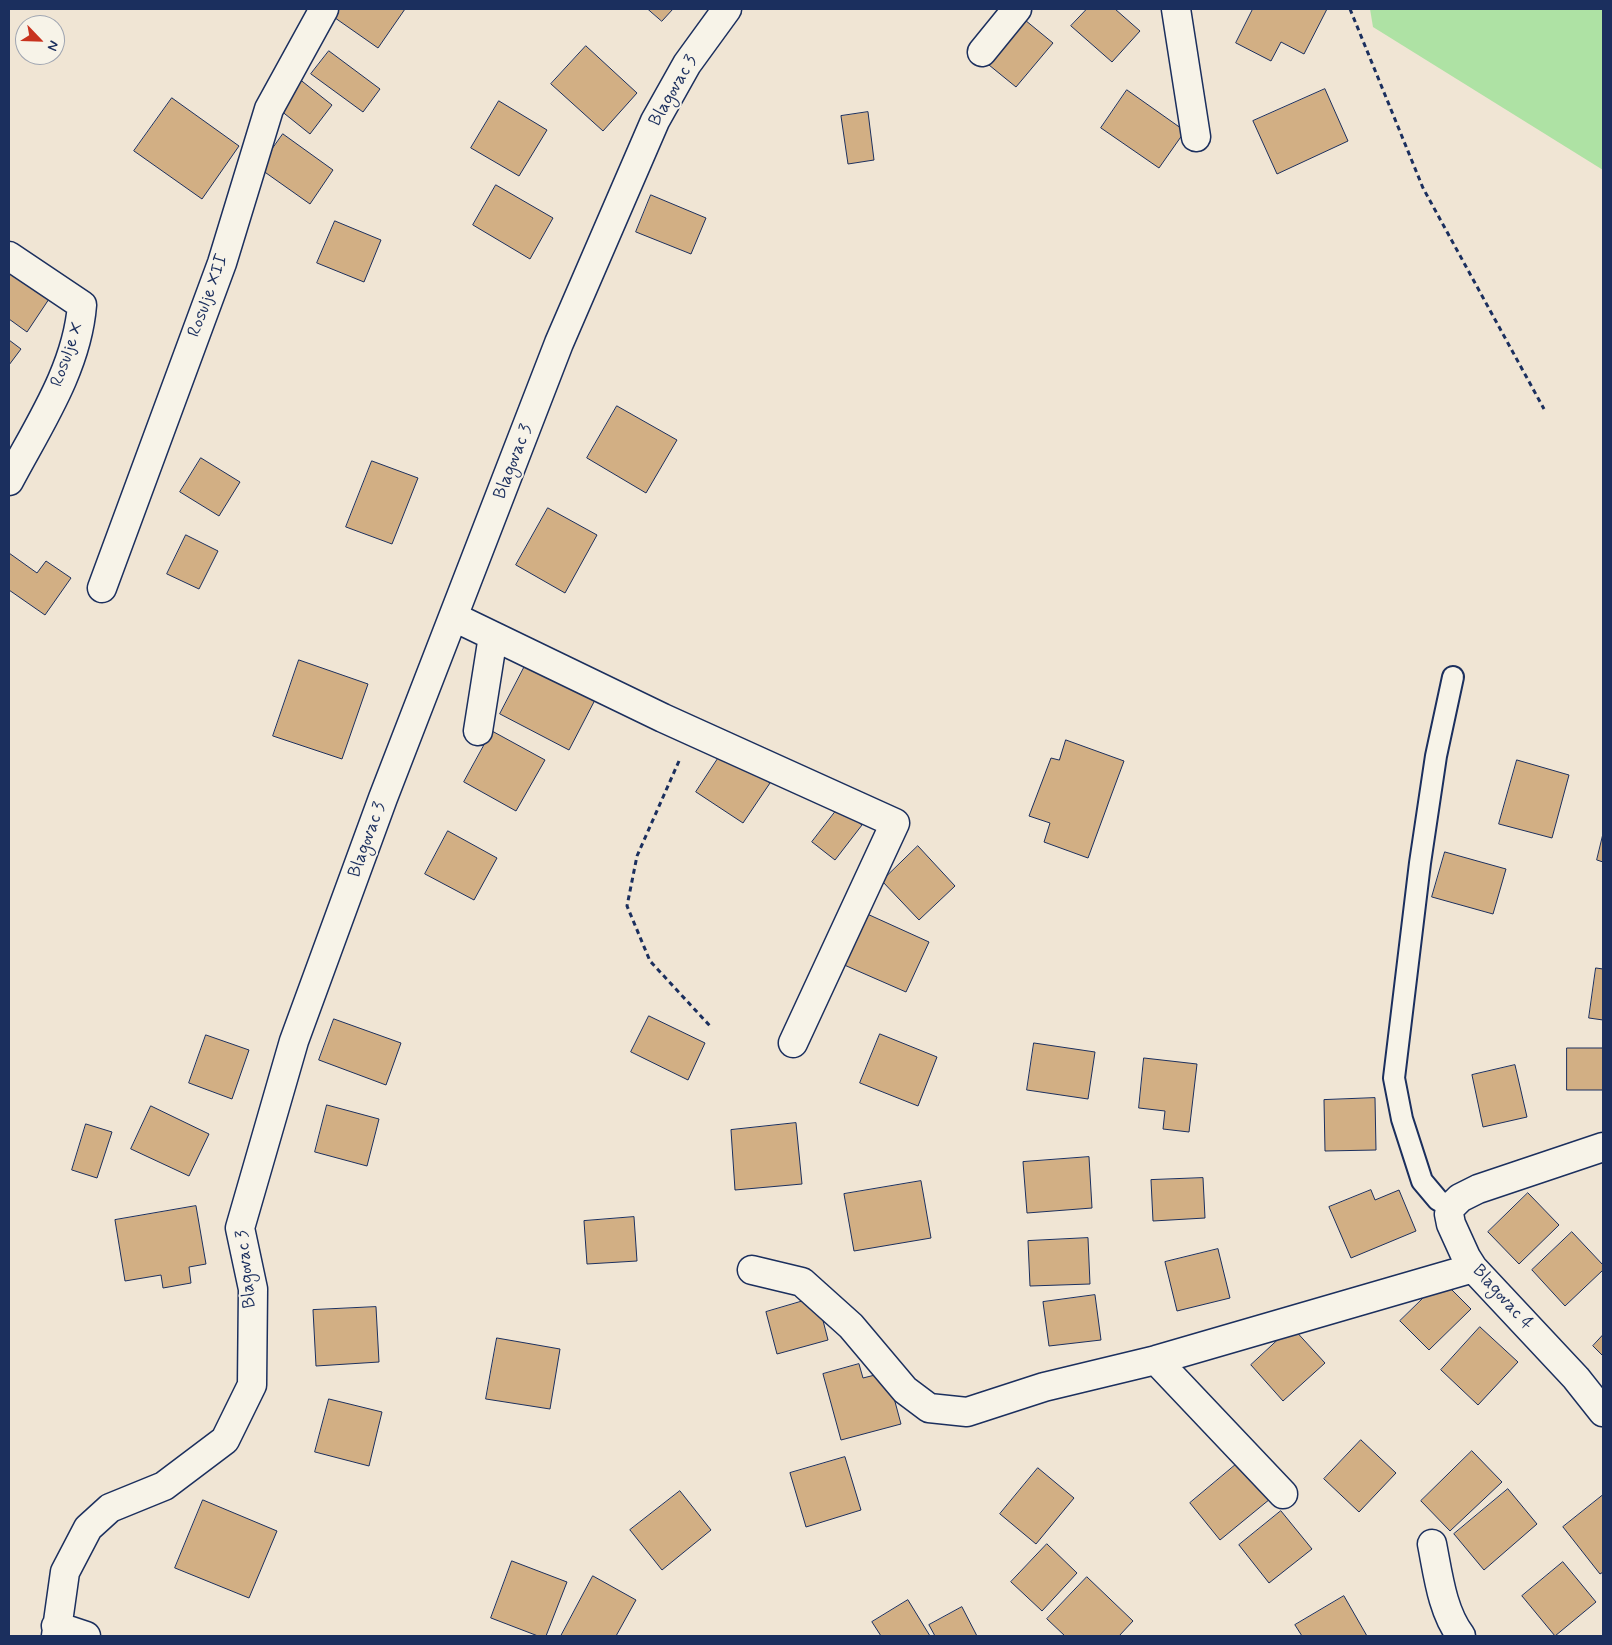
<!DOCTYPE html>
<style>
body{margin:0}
#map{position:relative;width:1612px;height:1645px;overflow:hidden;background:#f0e5d4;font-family:Mynerve,sans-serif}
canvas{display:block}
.frame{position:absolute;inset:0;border:10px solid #1b2f5e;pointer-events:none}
.north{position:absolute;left:15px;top:15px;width:50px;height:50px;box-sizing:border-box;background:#f7f3e8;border:1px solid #9fa5b1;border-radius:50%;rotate:114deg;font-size:14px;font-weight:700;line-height:20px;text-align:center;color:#1b2f5e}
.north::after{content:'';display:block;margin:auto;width:18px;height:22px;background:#c8321e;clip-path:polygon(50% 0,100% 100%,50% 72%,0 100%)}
</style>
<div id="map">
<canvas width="1612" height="1645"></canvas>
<div class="frame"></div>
<div class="north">N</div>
</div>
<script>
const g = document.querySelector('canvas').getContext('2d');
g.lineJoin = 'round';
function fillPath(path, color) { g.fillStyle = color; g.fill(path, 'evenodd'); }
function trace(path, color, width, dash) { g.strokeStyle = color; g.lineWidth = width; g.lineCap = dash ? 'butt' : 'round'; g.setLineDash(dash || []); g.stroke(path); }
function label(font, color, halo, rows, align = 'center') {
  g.font = font + ' Mynerve,sans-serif'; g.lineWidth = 4; g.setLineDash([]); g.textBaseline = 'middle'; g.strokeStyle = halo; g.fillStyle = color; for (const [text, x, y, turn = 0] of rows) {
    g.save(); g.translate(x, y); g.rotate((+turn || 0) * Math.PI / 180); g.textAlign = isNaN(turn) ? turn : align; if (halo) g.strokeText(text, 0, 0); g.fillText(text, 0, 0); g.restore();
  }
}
const green = new Path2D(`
 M 1370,9 L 1603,9 L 1603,170 L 1373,27 Z`);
const building = new Path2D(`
 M 331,9 L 405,9 L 378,48 L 328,13 Z
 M 648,9 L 673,9 L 662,21 Z
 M 1087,9 L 1115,9 L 1140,31 L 1112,62 L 1071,26 Z
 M 1253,9 L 1327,9 L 1304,54 L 1281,42 L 1271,61 L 1236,43 Z
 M 1025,20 L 1053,43 L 1016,87 L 989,65 Z
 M 586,46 L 637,93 L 603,131 L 551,84 Z
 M 329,51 L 380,89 L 363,112 L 311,74 Z
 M 298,78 L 332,105 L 310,134 L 275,106 Z
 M 1325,89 L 1348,141 L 1277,174 L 1253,121 Z
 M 1127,90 L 1185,131 L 1159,168 L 1101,128 Z
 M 172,98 L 239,146 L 202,199 L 134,151 Z
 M 499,101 L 547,130 L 519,176 L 471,148 Z
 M 868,112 L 874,160 L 848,164 L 841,116 Z
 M 283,134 L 333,170 L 310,204 L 259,168 Z
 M 496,185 L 553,218 L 530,259 L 473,225 Z
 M 651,195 L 706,218 L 691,254 L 636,232 Z
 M 335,221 L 381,240 L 364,282 L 317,263 Z
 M 9,271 L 49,299 L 27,332 L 9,319 Z
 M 9,340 L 21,349 L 9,365 Z
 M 617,406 L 677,440 L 646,493 L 587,458 Z
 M 201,458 L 240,482 L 219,516 L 180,492 Z
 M 372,461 L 418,478 L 392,544 L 346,527 Z
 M 548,508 L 597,535 L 565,593 L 516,565 Z
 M 186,535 L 218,551 L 199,589 L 167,574 Z
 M 9,553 L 37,573 L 46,561 L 71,578 L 45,615 L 9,590 Z
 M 299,660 L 368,684 L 342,759 L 273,736 Z
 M 527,662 L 596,698 L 569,750 L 500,714 Z
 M 492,731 L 545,760 L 516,811 L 464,782 Z
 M 1066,740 L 1124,761 L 1088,858 L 1044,842 L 1050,823 L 1029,816 L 1051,758 L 1059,760 Z
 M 723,751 L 770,783 L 743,823 L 696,792 Z
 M 1517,760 L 1569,775 L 1552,838 L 1499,824 Z
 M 839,807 L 862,825 L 835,860 L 812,842 Z
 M 448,831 L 497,858 L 474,900 L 425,874 Z
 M 1603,834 L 1603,862 L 1597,860 Z
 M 918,846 L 955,886 L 919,920 L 882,881 Z
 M 1445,852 L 1506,869 L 1493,914 L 1432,897 Z
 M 865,913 L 929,942 L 906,992 L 842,964 Z
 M 1596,968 L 1603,969 L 1603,1020 L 1589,1018 Z
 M 649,1016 L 705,1043 L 688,1080 L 631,1052 Z
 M 334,1019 L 401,1043 L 386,1085 L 319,1060 Z
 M 880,1034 L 937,1057 L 918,1106 L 860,1083 Z
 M 206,1035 L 249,1050 L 232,1099 L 189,1083 Z
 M 1034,1043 L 1095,1052 L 1088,1099 L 1027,1090 Z
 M 1567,1048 L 1603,1048 L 1603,1090 L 1567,1090 Z
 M 1144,1058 L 1197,1064 L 1189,1132 L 1163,1129 L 1165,1111 L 1139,1108 Z
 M 1515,1065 L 1527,1117 L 1483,1127 L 1472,1075 Z
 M 1375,1098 L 1376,1150 L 1325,1151 L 1324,1100 Z
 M 327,1105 L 379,1119 L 367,1166 L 315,1152 Z
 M 151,1106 L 209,1134 L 189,1176 L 131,1149 Z
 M 796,1123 L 802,1184 L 735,1190 L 731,1130 Z
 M 86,1124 L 112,1132 L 97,1178 L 72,1170 Z
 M 1089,1157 L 1092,1208 L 1027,1213 L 1023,1162 Z
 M 1203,1178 L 1205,1218 L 1153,1221 L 1151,1180 Z
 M 921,1181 L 931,1238 L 854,1251 L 844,1194 Z
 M 1371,1190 L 1375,1200 L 1399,1190 L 1416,1231 L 1351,1258 L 1329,1207 Z
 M 1528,1193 L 1559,1225 L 1519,1264 L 1488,1232 Z
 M 196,1206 L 206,1264 L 189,1267 L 191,1283 L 163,1288 L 161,1275 L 125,1281 L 115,1220 Z
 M 634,1217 L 637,1261 L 587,1264 L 584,1221 Z
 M 1572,1232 L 1603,1265 L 1603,1270 L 1565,1306 L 1532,1270 Z
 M 1088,1238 L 1090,1284 L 1030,1286 L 1028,1241 Z
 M 1218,1249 L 1230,1298 L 1177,1311 L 1165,1262 Z
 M 1442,1280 L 1471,1309 L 1429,1350 L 1400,1321 Z
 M 1095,1295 L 1101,1340 L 1049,1346 L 1043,1302 Z
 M 817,1297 L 828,1340 L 777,1354 L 766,1312 Z
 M 376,1307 L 379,1362 L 316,1366 L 313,1310 Z
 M 1292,1327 L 1325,1363 L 1283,1401 L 1251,1365 Z
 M 1480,1327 L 1518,1362 L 1478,1405 L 1441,1370 Z
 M 1603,1335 L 1603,1356 L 1593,1346 Z
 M 497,1338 L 560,1349 L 550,1409 L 486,1399 Z
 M 859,1364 L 863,1378 L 887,1372 L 901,1424 L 841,1440 L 823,1374 Z
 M 329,1399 L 382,1412 L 369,1466 L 315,1452 Z
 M 1361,1440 L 1396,1473 L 1359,1512 L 1324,1479 Z
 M 1472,1451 L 1502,1482 L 1450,1531 L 1421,1501 Z
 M 845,1457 L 861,1510 L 806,1527 L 790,1473 Z
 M 1239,1462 L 1270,1499 L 1220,1540 L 1190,1503 Z
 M 1038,1468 L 1074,1498 L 1036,1544 L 1000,1514 Z
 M 1508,1489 L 1537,1524 L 1484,1570 L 1454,1534 Z
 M 680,1491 L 711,1530 L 662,1570 L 630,1530 Z
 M 1603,1495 L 1603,1572 L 1600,1574 L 1563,1527 Z
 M 203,1500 L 277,1531 L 249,1598 L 175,1568 Z
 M 1281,1511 L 1312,1549 L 1269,1583 L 1239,1545 Z
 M 1047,1544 L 1077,1573 L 1042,1611 L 1011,1582 Z
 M 512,1561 L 567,1582 L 546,1636 L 538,1636 L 491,1618 Z
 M 1563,1562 L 1596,1602 L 1555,1636 L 1522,1596 Z
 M 593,1576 L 636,1600 L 616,1636 L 561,1636 Z
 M 1087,1577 L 1133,1621 L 1119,1636 L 1065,1636 L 1047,1619 Z
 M 1344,1596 L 1367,1636 L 1302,1636 L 1295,1625 Z
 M 908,1600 L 930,1636 L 881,1636 L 872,1622 Z
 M 962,1607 L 977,1636 L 935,1636 L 929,1625 Z`);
const path = new Path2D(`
 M 1350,9 L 1423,188 L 1544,409
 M 679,761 L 637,856 L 627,906 L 650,961 L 710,1026`);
const service = new Path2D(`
 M 1451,1207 L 1438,1200 L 1422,1181 L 1402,1119 L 1394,1078 L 1420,863 L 1436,756 L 1453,677`);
const minor = new Path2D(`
 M 1176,9 L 1196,137
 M 982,52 L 1017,9
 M 9,256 L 82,305 C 77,369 38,426 9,481
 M 102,588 L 222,263 L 269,109 L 324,9
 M 454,617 L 663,718 L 895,823 L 793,1043
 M 478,731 L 493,636
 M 1603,1147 L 1478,1189 L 1460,1198 L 1451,1207 L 1449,1214 L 1451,1224 L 1466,1257 L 1473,1268 L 1576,1378 L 1603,1412
 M 752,1270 L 802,1282 L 851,1326 L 905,1390 L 929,1408 L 967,1412 L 1044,1387 L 1156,1360 L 1473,1268
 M 1156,1360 L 1283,1494
 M 1432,1544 C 1438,1574 1442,1611 1461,1636
 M 56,1626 L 86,1636
 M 56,1636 L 65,1572 L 88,1528 L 110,1508 L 164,1486 L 225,1440 L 252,1385 L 253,1289 L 240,1228 L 294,1041 L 383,798 L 559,343 L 655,121 L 687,64 L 727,9`);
const streetNames = [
 ["Blagovac 3",674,91,-60],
 ["Rosulje XII",209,296,-70],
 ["Rosulje X",68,355,-71],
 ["Blagovac 3",514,462,-69],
 ["Blagovac 3",368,840,-70],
 ["Blagovac 3",247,1269,-96],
 ["Blagovac 4",1502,1298,48]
];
fillPath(green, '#aee2a4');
fillPath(building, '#d2af84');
trace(building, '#1b2f5e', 1);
trace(service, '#1b2f5e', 24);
trace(minor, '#1b2f5e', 31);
trace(path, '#1b2f5e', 3, [5, 4]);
trace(service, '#f7f3e8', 20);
trace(minor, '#f7f3e8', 28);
label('18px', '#1b2f5e', '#f7f3e8', streetNames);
</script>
